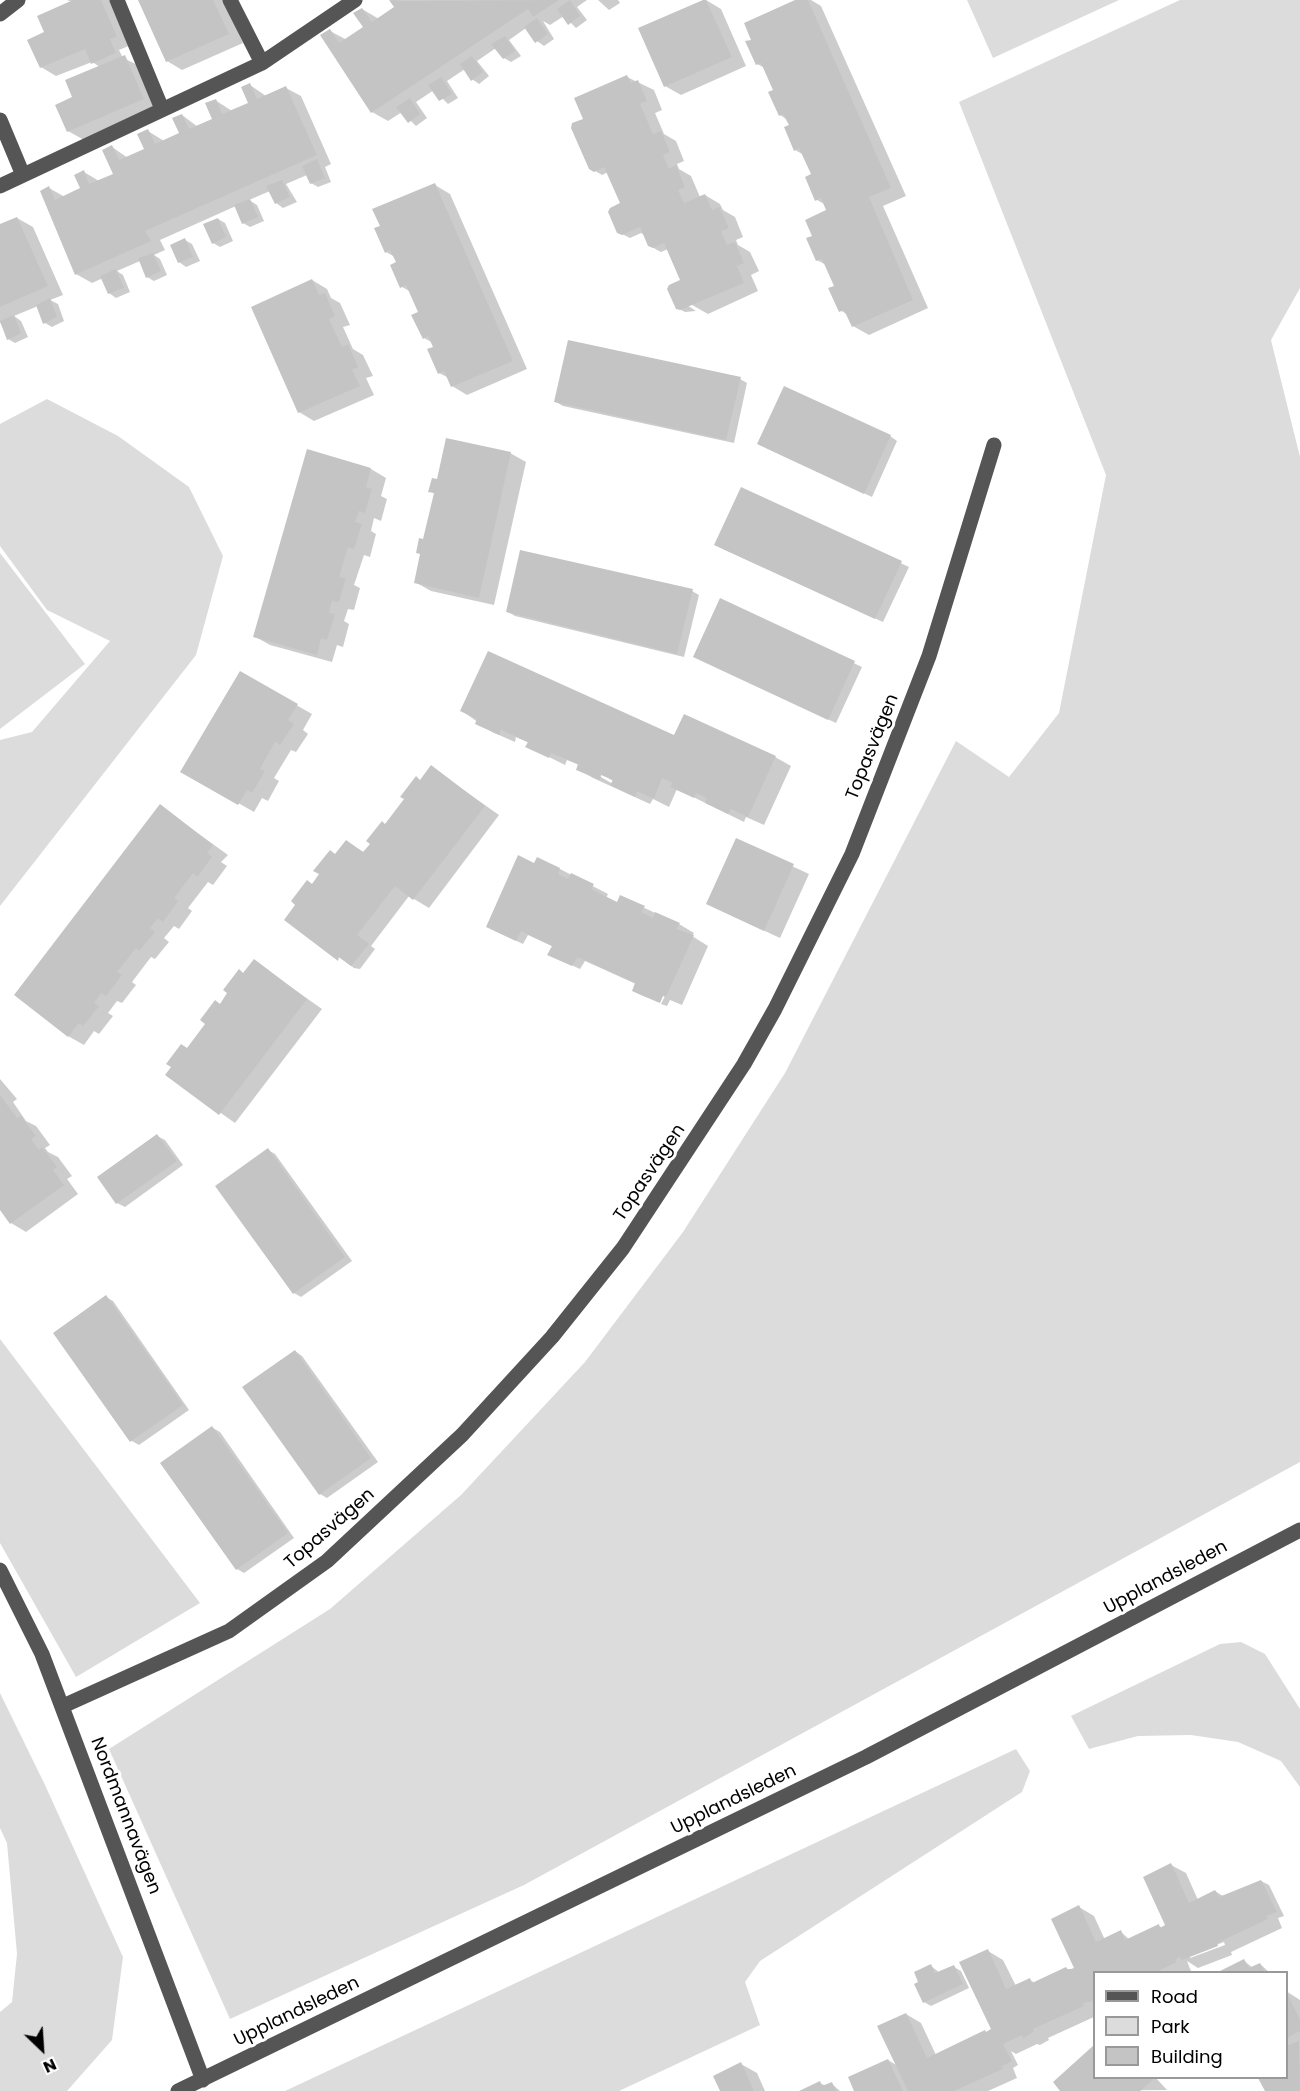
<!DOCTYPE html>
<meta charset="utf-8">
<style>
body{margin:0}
#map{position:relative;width:1300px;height:2091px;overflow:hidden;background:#fff;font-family:Poppins,sans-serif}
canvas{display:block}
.legend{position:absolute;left:1093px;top:1971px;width:195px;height:108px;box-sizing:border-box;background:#fff;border:2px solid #999;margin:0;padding:8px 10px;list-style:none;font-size:18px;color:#000}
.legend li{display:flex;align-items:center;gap:12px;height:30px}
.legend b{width:30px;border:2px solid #999}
.north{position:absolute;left:12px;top:2019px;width:60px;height:60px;-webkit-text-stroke:4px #fff;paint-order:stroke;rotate:155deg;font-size:16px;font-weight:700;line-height:24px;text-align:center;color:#000}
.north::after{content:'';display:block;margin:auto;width:21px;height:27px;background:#000;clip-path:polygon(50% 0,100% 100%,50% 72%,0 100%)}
</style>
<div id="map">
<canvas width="1300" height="2091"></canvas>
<ul class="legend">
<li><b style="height:8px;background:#555"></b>Road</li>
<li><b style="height:16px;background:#dcdcdc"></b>Park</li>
<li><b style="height:16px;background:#c4c4c4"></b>Building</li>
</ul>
<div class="north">N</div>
</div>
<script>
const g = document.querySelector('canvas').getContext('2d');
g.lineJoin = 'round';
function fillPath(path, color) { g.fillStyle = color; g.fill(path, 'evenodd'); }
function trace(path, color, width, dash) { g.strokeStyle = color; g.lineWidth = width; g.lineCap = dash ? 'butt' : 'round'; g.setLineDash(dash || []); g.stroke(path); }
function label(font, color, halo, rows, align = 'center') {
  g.font = font + ' Poppins,sans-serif'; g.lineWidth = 6; g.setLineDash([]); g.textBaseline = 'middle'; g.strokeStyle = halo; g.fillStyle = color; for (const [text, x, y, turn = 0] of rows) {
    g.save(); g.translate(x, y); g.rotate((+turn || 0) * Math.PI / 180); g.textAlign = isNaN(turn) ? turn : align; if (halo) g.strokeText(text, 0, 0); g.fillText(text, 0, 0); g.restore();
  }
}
const green = new Path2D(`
 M 967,0 L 1119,0 L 993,58 Z
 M 1180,0 L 1300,0 L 1300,288 L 1271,340 L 1300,457 L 1300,1462 L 524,1885 L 230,2019 L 109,1749 L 330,1609 L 461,1495 L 585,1362 L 683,1232 L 785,1073 L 956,741 L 1009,777 L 1059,713 L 1106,475 L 959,102 Z
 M 47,399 L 118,436 L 189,487 L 223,556 L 196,655 L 0,906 L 0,740 L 32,732 L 110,641 L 47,610 L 0,546 L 0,424 Z
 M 0,553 L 85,664 L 0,729 Z
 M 0,1339 L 200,1603 L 76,1677 L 0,1543 Z
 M 1241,1642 L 1265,1654 L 1300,1709 L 1300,1787 L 1281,1761 L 1238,1742 L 1191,1735 L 1138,1736 L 1089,1749 L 1071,1716 L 1220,1644 Z
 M 0,1693 L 45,1785 L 123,1957 L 112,2040 L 67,2091 L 0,2091 L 0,2012 L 12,2002 L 17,1954 L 7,1843 L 0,1828 Z
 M 1016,1749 L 1030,1771 L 1022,1792 L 760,1961 L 745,1982 L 760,2025 L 619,2091 L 285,2091 Z`);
const shadow = new Path2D(`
 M 67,0 L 112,0 L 131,45 L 119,50 L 123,58 L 140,66 L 159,108 L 84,140 L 68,131 L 74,98 L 100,67 L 92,62 L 56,76 L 41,67 L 46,33 L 72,2 Z
 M 140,0 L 224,0 L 243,43 L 182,70 L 167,61 Z
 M 391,0 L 587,0 L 577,7 L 587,20 L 576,28 L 564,16 L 550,25 L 543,21 L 554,39 L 544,46 L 537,41 L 526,28 L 509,40 L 521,56 L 511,62 L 504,58 L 496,48 L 477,61 L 489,76 L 479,84 L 472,79 L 465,69 L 447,81 L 458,98 L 448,104 L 434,90 L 416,102 L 427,118 L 416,126 L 402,112 L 388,121 L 372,112 L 322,35 L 330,31 L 347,40 L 365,27 L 362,9 L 379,19 L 396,8 Z
 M 598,0 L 618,0 L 620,3 L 609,10 Z
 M 706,0 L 721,9 L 746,66 L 681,95 L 665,86 Z
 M 799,0 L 811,0 L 821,6 L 906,196 L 883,206 L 928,308 L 869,335 L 853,326 L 848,315 L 840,310 L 836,287 L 826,265 L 817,260 L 814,237 L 828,210 L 826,205 L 817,200 L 813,175 L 804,155 L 795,150 L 786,128 L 791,125 L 788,120 L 780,115 L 775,91 L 765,68 L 757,64 L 753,40 Z
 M 627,77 L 654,90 L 662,110 L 655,113 L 664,134 L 676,141 L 684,161 L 677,164 L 679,169 L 691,176 L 700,197 L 705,195 L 720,204 L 723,210 L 735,217 L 743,237 L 736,240 L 738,245 L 750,252 L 759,271 L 751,275 L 758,291 L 708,314 L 685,301 L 684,303 L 696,311 L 685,312 L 677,308 L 683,283 L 668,249 L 661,252 L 657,250 L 649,245 L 646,236 L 641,233 L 630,238 L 618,232 L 622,204 L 608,172 L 602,175 L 590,168 L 583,121 Z
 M 250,85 L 266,96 L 286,88 L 301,96 L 331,164 L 325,167 L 331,182 L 318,187 L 311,183 L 307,175 L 286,184 L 297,202 L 283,208 L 276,203 L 270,191 L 249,200 L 257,205 L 264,221 L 250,227 L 243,223 L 236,206 L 160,240 L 165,250 L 154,255 L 160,259 L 167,275 L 154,281 L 147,277 L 140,261 L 117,271 L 123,275 L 130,292 L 116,298 L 109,293 L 103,278 L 92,283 L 76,274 L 49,188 L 65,197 L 82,189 L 84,172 L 99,181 L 115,175 L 112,147 L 128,158 L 146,150 L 148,131 L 164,141 L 181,134 L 182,115 L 198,127 L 214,119 L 215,100 L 232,111 L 250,104 Z
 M 435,185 L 450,194 L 527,369 L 467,395 L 452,386 L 449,378 L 439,373 L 435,348 L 433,343 L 424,338 L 420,313 L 411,292 L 402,287 L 395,257 L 386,252 Z
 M 17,218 L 33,227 L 63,295 L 50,300 L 58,304 L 64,321 L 52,327 L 45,323 L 38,306 L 14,316 L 21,321 L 28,337 L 15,343 L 8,339 L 0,322 L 0,226 Z
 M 218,219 L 225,223 L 233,241 L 220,247 L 213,243 Z
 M 185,240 L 192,244 L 200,261 L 186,267 L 179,262 Z
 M 312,280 L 327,289 L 331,298 L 340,303 L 350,325 L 343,327 L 353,349 L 363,355 L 373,376 L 366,378 L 374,395 L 314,421 L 299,412 Z
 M 740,379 L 747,383 L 734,443 L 563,406 L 556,402 Z
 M 890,436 L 897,441 L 872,497 L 766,448 Z
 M 308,451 L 371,469 L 386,478 L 381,496 L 387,499 L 381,521 L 374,518 L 371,531 L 376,534 L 370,557 L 364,555 L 354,585 L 360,588 L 354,610 L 348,609 L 344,621 L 349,624 L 343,647 L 337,645 L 332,662 L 270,645 L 254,636 Z
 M 510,453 L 526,462 L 494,605 L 431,591 L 415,582 L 435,494 L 430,491 L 438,481 Z
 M 742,489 L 909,567 L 883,622 L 723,549 Z
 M 692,591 L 699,595 L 684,657 L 515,616 L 508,612 Z
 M 721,600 L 862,667 L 836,723 L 703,661 Z
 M 240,673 L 312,714 L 303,730 L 308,734 L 296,752 L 291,750 L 274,778 L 279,781 L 268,801 L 262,798 L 254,812 L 182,771 Z
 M 462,711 L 675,737 L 775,757 L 791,766 L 764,825 L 746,817 L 744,822 L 677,789 L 669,807 L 653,799 L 650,804 L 593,778 L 578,769 L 579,765 L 567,760 L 565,765 L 527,746 L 529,743 L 516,737 L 515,742 L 492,732 ZM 595,770 L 613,781 L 613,784 L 594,773 Z
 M 431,767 L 499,815 L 429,908 L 409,896 L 371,946 L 375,949 L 360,969 L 354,968 L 286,919 L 347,842 L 365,853 Z
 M 160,806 L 228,855 L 221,862 L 227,866 L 213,885 L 208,882 L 188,908 L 192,911 L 179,929 L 174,926 L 164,938 L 169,942 L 155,959 L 151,957 L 132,982 L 136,985 L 122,1003 L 117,1001 L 108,1013 L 113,1016 L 99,1034 L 94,1031 L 84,1045 L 68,1036 Z
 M 736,840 L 809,874 L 780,938 L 707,904 Z
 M 534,865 L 560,869 L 608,894 L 606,898 L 618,904 L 621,897 L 679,924 L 694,933 L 692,936 L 708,946 L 682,1005 L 670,1000 L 667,1006 L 661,1004 L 665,996 L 661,996 L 658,1002 L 641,995 L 633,991 L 636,984 L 585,961 L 580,969 L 556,958 L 554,947 L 528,935 L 523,944 L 495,931 Z
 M 254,961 L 322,1009 L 235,1123 L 167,1075 Z
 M 0,1079 L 17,1099 L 13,1102 L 26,1121 L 36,1126 L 50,1145 L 45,1148 L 48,1152 L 58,1157 L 72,1176 L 67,1179 L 78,1194 L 26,1232 L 11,1223 L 0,1208 Z
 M 157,1136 L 165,1140 L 183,1165 L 125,1207 L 117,1203 Z
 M 268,1150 L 275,1154 L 352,1261 L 301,1297 L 294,1293 Z
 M 106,1297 L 113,1301 L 189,1410 L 139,1445 L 132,1441 Z
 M 295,1351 L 302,1356 L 378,1462 L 327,1498 L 320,1494 Z
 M 213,1428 L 220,1432 L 294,1538 L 244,1573 L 237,1569 Z
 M 1171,1865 L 1186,1873 L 1198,1900 L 1215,1891 L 1223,1896 L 1261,1881 L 1269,1885 L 1284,1916 L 1278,1918 L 1282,1928 L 1231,1952 L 1232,1955 L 1198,1968 L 1187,1961 L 1191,1971 L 1189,1972 L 1094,1972 L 1094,2017 L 1048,2038 L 1049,2040 L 1040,2045 L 1037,2044 L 1016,2054 L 1011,2051 L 1018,2065 L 1013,2068 L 1017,2078 L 988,2091 L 856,2091 L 888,2060 L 898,2066 L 906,2014 L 921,2023 L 936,2055 L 993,2030 L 988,1951 L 1003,1960 L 1016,1986 L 1030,1980 L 1035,1983 L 1066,1969 L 1074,1969 L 1079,1907 L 1094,1916 L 1105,1940 L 1121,1932 L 1130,1940 L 1159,1926 L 1163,1928 L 1167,1926 ZM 1224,1942 L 1225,1945 L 1190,1958 L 1190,1955 Z
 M 1244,1961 L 1252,1967 L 1260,1964 L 1269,1972 L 1221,1972 Z
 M 931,1966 L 940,1973 L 954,1967 L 961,1971 L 969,1988 L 931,2006 L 924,2002 Z
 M 1286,1991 L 1300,2000 L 1300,2091 L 1267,2091 L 1260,2078 L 1286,2078 Z
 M 1094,2047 L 1094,2078 L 1156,2078 L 1167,2090 L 1062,2091 L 1078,2060 Z
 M 741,2064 L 757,2073 L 765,2091 L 721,2091 Z
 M 820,2083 L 826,2086 L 832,2084 L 840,2091 L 803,2091 Z`);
const building = new Path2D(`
 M 73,0 L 101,0 L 117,37 L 110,39 L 116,53 L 91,64 L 85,49 L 40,68 L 27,40 L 44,32 L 37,16 Z
 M 138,0 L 213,0 L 229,34 L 166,62 Z
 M 389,0 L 402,1 L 559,0 L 533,17 L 528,9 L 371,113 L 320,35 L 330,29 L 339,43 L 363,27 L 353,13 L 362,8 L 372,22 L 394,7 Z
 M 570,0 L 580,16 L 568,25 L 557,9 Z
 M 703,0 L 706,0 L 732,57 L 664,87 L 638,28 Z
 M 795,0 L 808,0 L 891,188 L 869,197 L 913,300 L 852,327 L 844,310 L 839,312 L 828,288 L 834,286 L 822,259 L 816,261 L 806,238 L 812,236 L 805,220 L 826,210 L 821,198 L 815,201 L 805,177 L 811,174 L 799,148 L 794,151 L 784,127 L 789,125 L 783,114 L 779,116 L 768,92 L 773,90 L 761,63 L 756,65 L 745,41 L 751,40 L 744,23 Z
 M 537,18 L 548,34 L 535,43 L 524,27 Z
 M 505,36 L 515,51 L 503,59 L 491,44 Z
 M 125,55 L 144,99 L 67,132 L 55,105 L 72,97 L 65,80 Z
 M 472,56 L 483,72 L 471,81 L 460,64 Z
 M 627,75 L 631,83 L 638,80 L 647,101 L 640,104 L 653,134 L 661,131 L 670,152 L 663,155 L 669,169 L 676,165 L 685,187 L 678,190 L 684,203 L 705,194 L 712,210 L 719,207 L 729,228 L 721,231 L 727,245 L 735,242 L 744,263 L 737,266 L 744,283 L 680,310 L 676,309 L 667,289 L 669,285 L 680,280 L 664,243 L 653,248 L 648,246 L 640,227 L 622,235 L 617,233 L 608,212 L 610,208 L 620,203 L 604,167 L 594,172 L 589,169 L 571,128 L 572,123 L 583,119 L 574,98 Z
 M 441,77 L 452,94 L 439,101 L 428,85 Z
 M 250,83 L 257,99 L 286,86 L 317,155 L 145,231 L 151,241 L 75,275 L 40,191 L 49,186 L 55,200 L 80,188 L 74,175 L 84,170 L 89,184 L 113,174 L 102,150 L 112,145 L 119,160 L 144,149 L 137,134 L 148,129 L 155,144 L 179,133 L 172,118 L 182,114 L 189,129 L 212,119 L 205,103 L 216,99 L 222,114 L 248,103 L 241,87 Z
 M 410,98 L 420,114 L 408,123 L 396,107 Z
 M 317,159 L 325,178 L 310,184 L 302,166 Z
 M 282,180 L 290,197 L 275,204 L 266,186 Z
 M 435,183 L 513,361 L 451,387 L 444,371 L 438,374 L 427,349 L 433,347 L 428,336 L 423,339 L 411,315 L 418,312 L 406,285 L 400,288 L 390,265 L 396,262 L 390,250 L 385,253 L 374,228 L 380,226 L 372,209 Z
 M 250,199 L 258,217 L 242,224 L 234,205 Z
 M 17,217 L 48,286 L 0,307 L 0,224 Z
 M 218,218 L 226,237 L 212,244 L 203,224 Z
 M 185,238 L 193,257 L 178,263 L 170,245 Z
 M 153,253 L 161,271 L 146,278 L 138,258 Z
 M 116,269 L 124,288 L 108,294 L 100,276 Z
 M 312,279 L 319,295 L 325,293 L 335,316 L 329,319 L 342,347 L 348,344 L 358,367 L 352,370 L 360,386 L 298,413 L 251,307 Z
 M 50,298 L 57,317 L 43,324 L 36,305 Z
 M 14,315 L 21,333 L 7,340 L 0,321 Z
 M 568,340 L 741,377 L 726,440 L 554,402 Z
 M 784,386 L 891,435 L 864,494 L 757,444 Z
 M 446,438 L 511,452 L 479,598 L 414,583 L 420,554 L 416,553 L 419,538 L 423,539 L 434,493 L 428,492 L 432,478 L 437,479 Z
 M 307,449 L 371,468 L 366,487 L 372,489 L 365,513 L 359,511 L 355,522 L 362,524 L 354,549 L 348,547 L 339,577 L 346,578 L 339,602 L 332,601 L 329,613 L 335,614 L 327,640 L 321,638 L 317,655 L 253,637 Z
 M 741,487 L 902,561 L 875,619 L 714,545 Z
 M 520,550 L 693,589 L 677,654 L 506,612 Z
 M 720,598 L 855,661 L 828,720 L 693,657 Z
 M 488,651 L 674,735 L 684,714 L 776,756 L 748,817 L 731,809 L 728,814 L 705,803 L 707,798 L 696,793 L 694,798 L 670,787 L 673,783 L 662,778 L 654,799 L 637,791 L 635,797 L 610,785 L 613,780 L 601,775 L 600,780 L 576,770 L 578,764 L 551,753 L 549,758 L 525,747 L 528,742 L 501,730 L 499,735 L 475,724 L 477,719 L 460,711 Z
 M 240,671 L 298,704 L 288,720 L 294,724 L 280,745 L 275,742 L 260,769 L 265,771 L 252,793 L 247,790 L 238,805 L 180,772 Z
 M 431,765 L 485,806 L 413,900 L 395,886 L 357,935 L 369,944 L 351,966 L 339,957 L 338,961 L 284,920 L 295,905 L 291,901 L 307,880 L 312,884 L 319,874 L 313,871 L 330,850 L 335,854 L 346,840 L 363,852 L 370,844 L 366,841 L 382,821 L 385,824 L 404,799 L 400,797 L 416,776 L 420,780 Z
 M 160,804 L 213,845 L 207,853 L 212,857 L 197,877 L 193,873 L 174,898 L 178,901 L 163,922 L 158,918 L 150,928 L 155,932 L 139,951 L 136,948 L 117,972 L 122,975 L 106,996 L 101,993 L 94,1003 L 99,1006 L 83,1026 L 79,1023 L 68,1037 L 14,995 Z
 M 736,838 L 794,864 L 764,931 L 706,904 Z
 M 518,855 L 534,863 L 537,857 L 560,868 L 558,874 L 568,879 L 571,873 L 594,884 L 591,889 L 617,902 L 620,895 L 645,906 L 641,912 L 653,918 L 655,912 L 680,923 L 676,929 L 694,935 L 666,997 L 663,996 L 660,1003 L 632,991 L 635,983 L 578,957 L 572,966 L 547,955 L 552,946 L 521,931 L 516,941 L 486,927 Z
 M 254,959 L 307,999 L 219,1115 L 165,1075 L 171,1067 L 166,1064 L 181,1044 L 187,1048 L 205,1024 L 200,1020 L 215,1000 L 220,1004 L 227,993 L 223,990 L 239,969 L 243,973 Z
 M 0,1095 L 17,1118 L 21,1116 L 36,1136 L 31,1139 L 39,1150 L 42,1147 L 57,1167 L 53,1170 L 64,1185 L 10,1224 L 0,1210 Z
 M 157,1134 L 177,1161 L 116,1204 L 97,1177 Z
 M 268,1148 L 345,1257 L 293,1294 L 215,1186 Z
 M 106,1295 L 183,1405 L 130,1442 L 53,1333 Z
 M 295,1350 L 371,1458 L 319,1495 L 242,1387 Z
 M 212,1426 L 288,1533 L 236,1570 L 160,1463 Z
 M 1171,1863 L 1189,1903 L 1215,1890 L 1219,1897 L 1261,1880 L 1277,1912 L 1266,1916 L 1268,1919 L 1217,1943 L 1218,1946 L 1182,1960 L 1180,1957 L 1175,1960 L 1177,1962 L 1156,1972 L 1094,1972 L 1094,2001 L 1083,2003 L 1084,2006 L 1033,2029 L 1034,2032 L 1023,2038 L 1022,2035 L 1003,2044 L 1012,2061 L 1002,2066 L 1003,2069 L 954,2091 L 908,2091 L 877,2026 L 906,2013 L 927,2058 L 985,2030 L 986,2032 L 991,2029 L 959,1962 L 988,1949 L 1006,1989 L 1030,1978 L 1032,1983 L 1066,1967 L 1068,1970 L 1074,1968 L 1051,1919 L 1079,1905 L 1096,1942 L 1121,1930 L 1125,1940 L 1159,1924 L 1160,1928 L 1165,1925 L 1143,1877 Z
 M 1244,1959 L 1249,1968 L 1260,1963 L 1265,1972 L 1218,1972 Z
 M 931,1964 L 935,1973 L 954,1965 L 963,1984 L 923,2003 L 914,1984 L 918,1982 L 914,1972 Z
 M 1287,1993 L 1300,2020 L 1300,2031 L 1287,2038 Z
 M 1299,2041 L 1300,2091 L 1265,2091 L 1258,2078 L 1287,2078 L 1287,2042 L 1288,2045 Z
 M 1094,2045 L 1094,2078 L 1150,2078 L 1152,2081 L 1140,2091 L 1060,2091 L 1053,2082 Z
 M 888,2059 L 903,2091 L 854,2091 L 848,2077 Z
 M 741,2062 L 754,2091 L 720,2091 L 713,2076 Z
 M 820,2081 L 822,2086 L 832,2082 L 836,2091 L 799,2091 Z`);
const minor = new Path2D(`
 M 117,0 L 162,109
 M 230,0 L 262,63
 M 0,14 L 18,0
 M 0,120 L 23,175
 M 0,186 L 262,63 L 355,0
 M 0,1570 L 42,1654 L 203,2080
 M 63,1706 L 229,1631 L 327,1561 L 462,1435 L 552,1337 L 623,1248 L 744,1064 L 775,1009 L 852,854 L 929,656 L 994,445
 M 178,2091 L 866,1757 L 1300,1530`);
const streetNames = [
 ["Topasvägen",873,747,-68],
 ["Topasvägen",650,1173,-56],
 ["Topasvägen",330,1529,-41],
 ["Upplandsleden",1166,1578,-28],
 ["Upplandsleden",734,1800,-26],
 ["Nordmannavägen",125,1816,69],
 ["Upplandsleden",297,2012,-26]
];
fillPath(green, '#dcdcdc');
fillPath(shadow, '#0003');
fillPath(building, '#c4c4c4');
trace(minor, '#555', 15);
label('18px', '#000', '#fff', streetNames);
</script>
